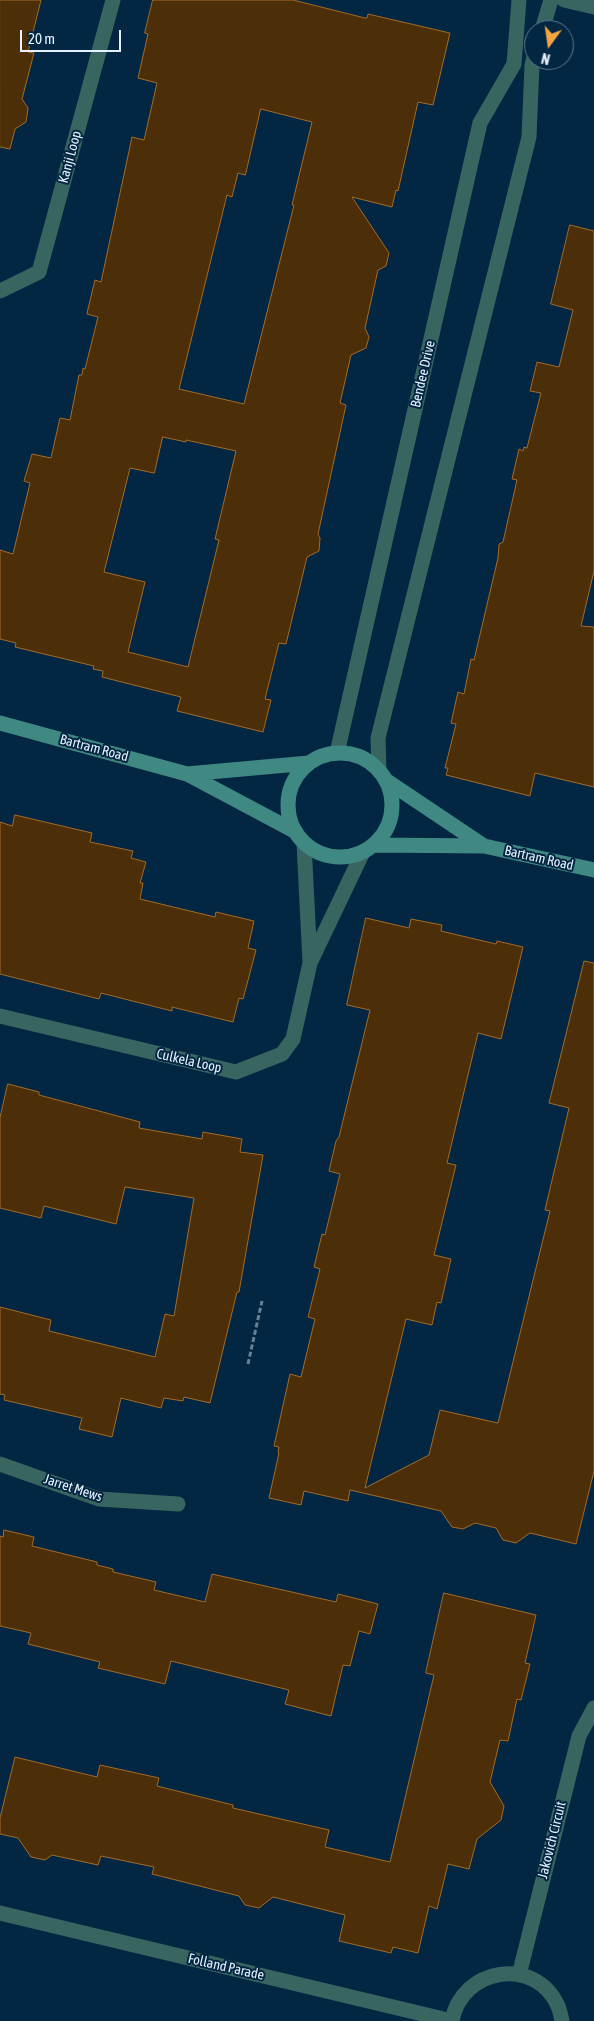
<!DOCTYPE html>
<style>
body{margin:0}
#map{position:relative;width:594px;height:2021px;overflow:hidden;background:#032642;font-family:"Asap Condensed",sans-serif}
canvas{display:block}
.north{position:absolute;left:524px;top:20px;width:50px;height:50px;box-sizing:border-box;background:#032642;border:1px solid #5d778d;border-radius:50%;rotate:194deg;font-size:14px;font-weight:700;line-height:20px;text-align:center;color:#e4f1fe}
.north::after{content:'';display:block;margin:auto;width:18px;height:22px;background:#f4a443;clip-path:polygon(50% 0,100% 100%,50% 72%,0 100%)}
.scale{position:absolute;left:20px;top:30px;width:101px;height:22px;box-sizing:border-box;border:2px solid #e4f1fe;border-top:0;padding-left:6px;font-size:15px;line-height:18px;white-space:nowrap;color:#e4f1fe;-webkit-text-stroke:4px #032642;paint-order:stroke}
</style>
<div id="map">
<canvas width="594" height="2021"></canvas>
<div class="north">N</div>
<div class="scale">20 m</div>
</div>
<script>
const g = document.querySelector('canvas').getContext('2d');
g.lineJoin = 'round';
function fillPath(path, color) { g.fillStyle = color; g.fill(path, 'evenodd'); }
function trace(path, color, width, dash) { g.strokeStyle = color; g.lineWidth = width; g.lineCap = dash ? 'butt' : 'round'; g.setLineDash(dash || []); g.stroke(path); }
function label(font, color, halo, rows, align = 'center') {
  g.font = font + ' "Asap Condensed",sans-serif'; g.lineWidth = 4; g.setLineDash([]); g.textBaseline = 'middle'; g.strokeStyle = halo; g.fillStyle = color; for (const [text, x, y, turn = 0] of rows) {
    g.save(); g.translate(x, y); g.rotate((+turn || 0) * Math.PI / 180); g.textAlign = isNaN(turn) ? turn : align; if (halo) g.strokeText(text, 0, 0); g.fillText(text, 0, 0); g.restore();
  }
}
const building = new Path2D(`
 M 0,0 L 41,0 L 28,52 L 34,53 L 22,99 L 28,108 L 26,122 L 15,129 L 10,149 L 0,147 Z
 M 153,0 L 293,0 L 365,18 L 367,18 L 368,14 L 450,33 L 433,105 L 418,102 L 398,191 L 396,190 L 392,207 L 352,197 L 389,253 L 386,266 L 378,270 L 365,328 L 369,337 L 366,348 L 351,355 L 340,403 L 346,405 L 318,534 L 320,538 L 319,551 L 307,557 L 286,644 L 279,643 L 265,699 L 271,700 L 263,732 L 177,711 L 181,697 L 102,677 L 103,671 L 93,669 L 94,666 L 15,647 L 16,643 L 0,639 L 0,550 L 13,554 L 30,483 L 24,481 L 32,454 L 51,458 L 60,418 L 70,420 L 79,375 L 82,375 L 83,368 L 85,369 L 98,317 L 87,314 L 88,309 L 95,280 L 101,282 L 132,137 L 144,140 L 157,83 L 138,78 L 148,34 L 145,33 ZM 261,109 L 312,122 L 292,205 L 294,205 L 244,404 L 179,389 L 227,195 L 232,197 L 238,173 L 245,175 ZM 163,437 L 186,442 L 186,440 L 236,451 L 215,539 L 219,540 L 188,667 L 128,652 L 145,582 L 104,572 L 130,468 L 154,473 Z
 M 570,225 L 594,231 L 594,571 L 581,626 L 594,627 L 594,787 L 535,773 L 530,796 L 446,775 L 448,768 L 445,768 L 456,724 L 451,723 L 458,692 L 464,694 L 471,659 L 474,660 L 498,558 L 499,544 L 503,542 L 517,480 L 512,479 L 519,449 L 523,451 L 524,447 L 527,448 L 541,393 L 530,391 L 537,362 L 559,367 L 573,310 L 551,304 Z
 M 15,815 L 92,833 L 90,842 L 133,851 L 131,858 L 146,862 L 140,883 L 143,883 L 140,899 L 215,917 L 216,912 L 254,921 L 248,948 L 256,950 L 243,999 L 239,998 L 233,1022 L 172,1007 L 172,1011 L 101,993 L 99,999 L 0,974 L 0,822 L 12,826 Z
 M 366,918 L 409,928 L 411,919 L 442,925 L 441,931 L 496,944 L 497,941 L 523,947 L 501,1039 L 478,1033 L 447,1163 L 456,1165 L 434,1255 L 451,1259 L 441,1303 L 437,1302 L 432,1325 L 406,1319 L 365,1488 L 429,1455 L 440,1410 L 498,1423 L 550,1211 L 545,1210 L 569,1108 L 549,1103 L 584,961 L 594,963 L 594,1471 L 576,1544 L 530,1533 L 516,1543 L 503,1540 L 496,1528 L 475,1523 L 463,1529 L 452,1527 L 441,1511 L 350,1490 L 348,1501 L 304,1491 L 301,1505 L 269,1498 L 279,1453 L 278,1452 L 279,1447 L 274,1446 L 290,1374 L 301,1377 L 315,1319 L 308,1317 L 320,1269 L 314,1267 L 322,1234 L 325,1235 L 340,1174 L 329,1171 L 336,1141 L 339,1137 L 370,1010 L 347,1005 Z
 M 8,1084 L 39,1092 L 39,1095 L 140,1122 L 139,1128 L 202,1139 L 203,1132 L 242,1139 L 240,1152 L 263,1155 L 239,1292 L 237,1292 L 210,1403 L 184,1397 L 183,1401 L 164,1398 L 161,1408 L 121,1398 L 112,1437 L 79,1429 L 82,1418 L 4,1400 L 5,1395 L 0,1394 L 0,1307 L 51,1320 L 49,1331 L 155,1357 L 165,1314 L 174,1316 L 194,1198 L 125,1187 L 116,1224 L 44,1206 L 41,1218 L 0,1208 L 0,1118 Z
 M 4,1530 L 34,1537 L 32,1546 L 97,1562 L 97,1565 L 113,1569 L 113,1572 L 156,1582 L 154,1590 L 205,1602 L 212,1574 L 336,1602 L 338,1594 L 378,1604 L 370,1634 L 359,1631 L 350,1666 L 343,1665 L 331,1716 L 285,1704 L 289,1690 L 171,1661 L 165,1684 L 98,1668 L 100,1662 L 28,1644 L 31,1633 L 0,1626 L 0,1536 L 3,1537 Z
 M 444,1593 L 536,1615 L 525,1663 L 530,1664 L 521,1700 L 517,1699 L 508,1741 L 500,1740 L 490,1782 L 504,1806 L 501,1820 L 477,1839 L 469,1869 L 448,1864 L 437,1909 L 429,1906 L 418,1953 L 393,1947 L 391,1953 L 339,1941 L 345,1915 L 273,1897 L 259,1908 L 245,1905 L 239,1896 L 152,1874 L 154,1867 L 101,1856 L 98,1865 L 52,1855 L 45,1860 L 31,1857 L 18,1838 L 0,1834 L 0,1818 L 15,1757 L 97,1777 L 100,1765 L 159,1778 L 157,1786 L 233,1805 L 233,1808 L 329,1830 L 325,1847 L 390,1862 L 434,1675 L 426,1673 Z`);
const path = new Path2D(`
 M 248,1364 L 262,1301`);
const street = new Path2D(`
 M 564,0 L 594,7
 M 542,30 L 551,0
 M 0,291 L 39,272 L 113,0
 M 337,753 L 480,123 L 514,64 L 519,0
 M 379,771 L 378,738 L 529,137 L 532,65 L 534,58
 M 304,843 L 310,962
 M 0,1016 L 236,1072 L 282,1054 L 293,1039 L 310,963 L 363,852
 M 0,1464 L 99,1499 L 178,1504
 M 0,1913 L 452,2021
 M 519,1975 L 579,1736 L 594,1708
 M 452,2021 C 461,1968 535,1955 558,2006 C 560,2011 561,2016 562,2021`);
const secondary = new Path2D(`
 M 0,723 L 187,774 L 296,832
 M288 805a52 52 0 1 1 104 0a52 52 0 1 1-104 0Z
 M 187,774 L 309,763
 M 387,781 L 484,846
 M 374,845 L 484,846 L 594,870`);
const streetNames = [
 ["Kanji Loop",70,157,-75],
 ["Bendee Drive",423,374,-77],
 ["Bartram Road",94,748,15],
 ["Bartram Road",539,858,13],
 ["Culkela Loop",189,1061,13],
 ["Jarret Mews",73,1488,18],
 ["Jakovich Circuit",552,1840,-76],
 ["Folland Parade",226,1967,13]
];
fillPath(building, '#4c2e09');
trace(building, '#a46c26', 1);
trace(path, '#678095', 3, [5, 2.5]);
trace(street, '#396561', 15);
trace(secondary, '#408983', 15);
label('14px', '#e4f1fe', '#032642', streetNames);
</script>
